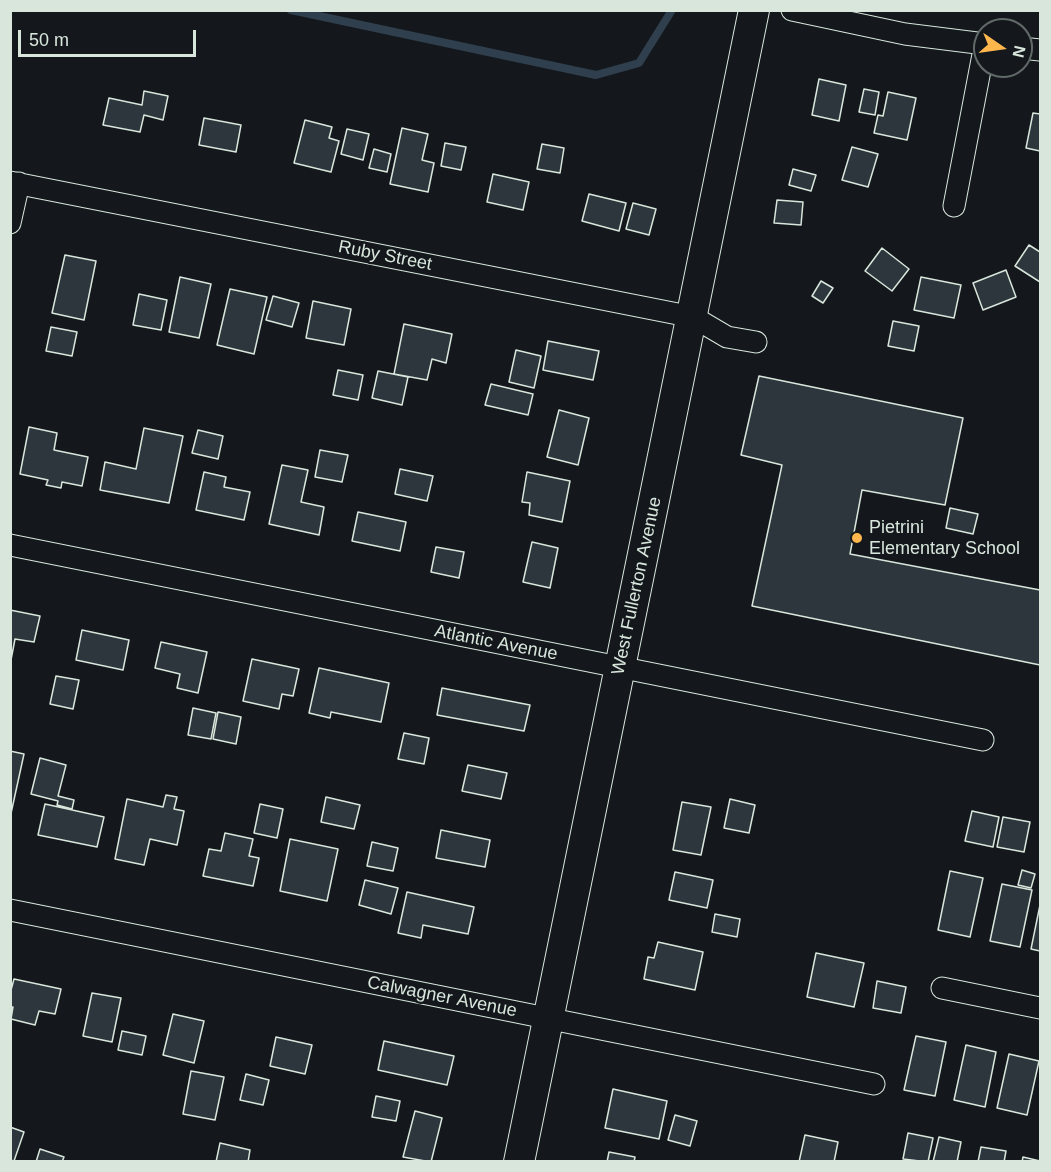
<!DOCTYPE html>
<style>
body{margin:0}
#map{position:relative;width:1051px;height:1172px;overflow:hidden;background:#14181c;font-family:Arial,sans-serif}
canvas{display:block}
.frame{position:absolute;inset:0;border:12px solid #d8e6dc;pointer-events:none}
.north{position:absolute;left:973px;top:18px;width:60px;height:60px;box-sizing:border-box;background:#14181c;border:2px solid #626a69;border-radius:50%;rotate:103deg;font-size:16px;font-weight:700;line-height:24px;text-align:center;color:#d8e6dc}
.north::after{content:'';display:block;margin:auto;width:21px;height:27px;background:#ffb74d;clip-path:polygon(50% 0,100% 100%,50% 72%,0 100%)}
.scale{position:absolute;left:18px;top:30px;width:178px;height:27px;box-sizing:border-box;border:3px solid #d8e6dc;border-top:0;padding-left:8px;font-size:18px;line-height:21px;white-space:nowrap;color:#d8e6dc;-webkit-text-stroke:4px #14181c;paint-order:stroke}
</style>
<div id="map">
<canvas width="1051" height="1172"></canvas>
<div class="frame"></div>
<div class="north">N</div>
<div class="scale">50 m</div>
</div>
<script>
const g = document.querySelector('canvas').getContext('2d');
g.lineJoin = 'round';
function trace(path, color, width, dash) { g.strokeStyle = color; g.lineWidth = width; g.lineCap = dash ? 'butt' : 'round'; g.setLineDash(dash || []); g.stroke(path); }
function fillPath(path, color) { g.fillStyle = color; g.fill(path, 'evenodd'); }
function label(font, color, halo, rows, align = 'center') {
  g.font = font + ' Arial,sans-serif'; g.lineWidth = 4.5; g.setLineDash([]); g.textBaseline = 'middle'; g.strokeStyle = halo; g.fillStyle = color; for (const [text, x, y, turn = 0] of rows) {
    g.save(); g.translate(x, y); g.rotate((+turn || 0) * Math.PI / 180); g.textAlign = isNaN(turn) ? turn : align; if (halo) g.strokeText(text, 0, 0); g.fillText(text, 0, 0); g.restore();
  }
}
const stream = new Path2D(`
 M 291,10 L 596,75 L 639,63 L 672,10`);
const building = new Path2D(`
 M 819,79 L 846,85 L 839,121 L 812,115 Z
 M 864,89 L 879,92 L 875,115 L 859,112 Z
 M 144,91 L 168,96 L 163,120 L 144,115 L 140,132 L 103,125 L 109,98 L 142,105 Z
 M 888,92 L 916,98 L 907,140 L 874,133 L 878,115 L 883,116 Z
 M 1033,113 L 1040,114 L 1040,151 L 1026,148 Z
 M 204,118 L 241,125 L 236,152 L 199,145 Z
 M 305,120 L 332,127 L 329,138 L 339,141 L 331,172 L 294,163 Z
 M 402,128 L 428,134 L 422,160 L 434,163 L 428,192 L 390,184 Z
 M 347,129 L 369,134 L 363,160 L 341,154 Z
 M 445,143 L 466,147 L 461,170 L 441,166 Z
 M 542,144 L 564,148 L 560,173 L 537,169 Z
 M 852,147 L 878,154 L 868,187 L 842,180 Z
 M 374,149 L 391,154 L 387,172 L 369,168 Z
 M 793,169 L 816,175 L 811,191 L 789,185 Z
 M 493,174 L 529,182 L 523,210 L 487,202 Z
 M 589,194 L 626,203 L 619,231 L 582,221 Z
 M 777,200 L 803,202 L 801,225 L 774,223 Z
 M 633,203 L 656,209 L 649,235 L 626,229 Z
 M 1029,245 L 1040,252 L 1040,282 L 1015,266 Z
 M 882,248 L 909,269 L 892,291 L 865,271 Z
 M 65,255 L 96,261 L 84,320 L 52,313 Z
 M 1006,270 L 1016,297 L 983,310 L 973,283 Z
 M 180,277 L 211,284 L 199,338 L 169,332 Z
 M 921,277 L 961,285 L 954,318 L 914,310 Z
 M 821,281 L 833,288 L 823,303 L 812,296 Z
 M 230,289 L 267,297 L 254,354 L 217,345 Z
 M 139,294 L 167,300 L 161,330 L 133,325 Z
 M 273,296 L 299,303 L 292,327 L 266,320 Z
 M 313,301 L 351,309 L 344,345 L 306,338 Z
 M 893,321 L 919,326 L 914,351 L 888,346 Z
 M 404,324 L 452,334 L 446,363 L 432,359 L 427,380 L 394,374 Z
 M 51,327 L 77,332 L 72,356 L 46,351 Z
 M 548,341 L 599,351 L 593,380 L 543,370 Z
 M 516,350 L 541,356 L 534,388 L 509,382 Z
 M 338,370 L 363,375 L 358,400 L 333,395 Z
 M 378,371 L 408,377 L 402,405 L 372,398 Z
 M 759,376 L 963,418 L 945,505 L 862,490 L 850,554 L 1040,590 L 1040,665 L 752,606 L 782,465 L 741,455 Z
 M 491,384 L 533,394 L 528,415 L 485,405 Z
 M 559,410 L 589,418 L 578,465 L 547,457 Z
 M 29,427 L 57,433 L 54,450 L 88,457 L 82,486 L 62,482 L 61,488 L 46,485 L 48,480 L 20,474 Z
 M 144,428 L 183,436 L 169,503 L 100,490 L 105,462 L 136,469 Z
 M 198,430 L 223,436 L 218,459 L 192,453 Z
 M 320,450 L 348,455 L 342,482 L 315,477 Z
 M 282,465 L 308,470 L 301,502 L 324,507 L 319,535 L 269,524 Z
 M 400,469 L 433,476 L 427,501 L 395,494 Z
 M 204,472 L 226,477 L 224,487 L 250,492 L 244,520 L 196,510 Z
 M 527,472 L 570,481 L 562,522 L 529,515 L 530,503 L 522,502 Z
 M 950,508 L 978,514 L 973,534 L 946,528 Z
 M 358,512 L 406,522 L 400,551 L 352,541 Z
 M 532,542 L 558,548 L 550,588 L 523,582 Z
 M 436,547 L 464,552 L 459,578 L 431,572 Z
 M 10,610 L 40,616 L 34,642 L 15,639 L 11,660 Z
 M 82,630 L 129,640 L 123,670 L 76,660 Z
 M 161,642 L 207,652 L 198,693 L 177,688 L 180,674 L 155,668 Z
 M 252,659 L 299,669 L 293,696 L 282,694 L 279,709 L 243,701 Z
 M 319,668 L 389,683 L 381,722 L 331,712 L 330,718 L 309,713 Z
 M 56,676 L 79,680 L 73,709 L 50,704 Z
 M 442,688 L 530,705 L 524,731 L 437,715 Z
 M 193,708 L 216,713 L 211,739 L 188,735 Z
 M 218,712 L 241,717 L 236,744 L 213,739 Z
 M 404,733 L 429,738 L 424,764 L 398,759 Z
 M 10,751 L 24,754 L 10,818 Z
 M 40,758 L 66,765 L 58,796 L 74,800 L 72,809 L 57,805 L 58,801 L 31,794 Z
 M 468,765 L 507,773 L 501,799 L 462,791 Z
 M 166,795 L 177,797 L 174,809 L 184,811 L 177,845 L 150,839 L 144,865 L 115,859 L 127,799 L 163,807 Z
 M 326,797 L 360,805 L 354,829 L 321,822 Z
 M 730,799 L 755,805 L 749,833 L 724,828 Z
 M 682,802 L 711,807 L 701,855 L 673,850 Z
 M 45,804 L 104,817 L 97,847 L 38,835 Z
 M 260,804 L 283,809 L 277,838 L 254,833 Z
 M 972,811 L 999,817 L 993,847 L 965,841 Z
 M 1003,817 L 1030,822 L 1024,852 L 997,847 Z
 M 441,830 L 490,840 L 485,867 L 436,858 Z
 M 225,833 L 253,839 L 249,856 L 259,858 L 253,886 L 203,876 L 209,849 L 221,851 Z
 M 290,839 L 338,849 L 327,901 L 280,891 Z
 M 372,842 L 398,848 L 393,871 L 367,866 Z
 M 1022,870 L 1035,874 L 1031,888 L 1018,885 Z
 M 950,871 L 983,878 L 970,937 L 938,930 Z
 M 675,872 L 713,880 L 707,908 L 669,900 Z
 M 365,880 L 398,888 L 391,914 L 359,905 Z
 M 1002,884 L 1032,890 L 1020,947 L 990,941 Z
 M 407,892 L 474,907 L 468,934 L 423,925 L 421,938 L 398,933 Z
 M 1040,905 L 1040,951 L 1031,949 Z
 M 715,914 L 740,919 L 737,937 L 712,932 Z
 M 658,942 L 703,952 L 695,990 L 644,979 L 648,957 L 654,958 Z
 M 816,953 L 864,963 L 854,1007 L 807,997 Z
 M 14,979 L 61,989 L 55,1014 L 39,1011 L 35,1025 L 11,1019 L 13,1007 L 10,1007 L 10,994 Z
 M 877,981 L 906,987 L 901,1013 L 873,1008 Z
 M 92,993 L 121,998 L 112,1042 L 83,1036 Z
 M 173,1014 L 204,1021 L 194,1063 L 163,1055 Z
 M 122,1031 L 146,1036 L 142,1055 L 118,1050 Z
 M 916,1036 L 946,1042 L 935,1096 L 904,1090 Z
 M 276,1037 L 312,1045 L 305,1074 L 270,1066 Z
 M 384,1041 L 454,1056 L 447,1085 L 378,1070 Z
 M 966,1045 L 996,1052 L 985,1107 L 954,1100 Z
 M 1009,1054 L 1039,1061 L 1027,1115 L 997,1108 Z
 M 191,1071 L 224,1077 L 215,1120 L 183,1114 Z
 M 246,1074 L 269,1080 L 263,1105 L 240,1100 Z
 M 613,1089 L 667,1101 L 659,1139 L 605,1128 Z
 M 376,1096 L 400,1101 L 396,1121 L 372,1117 Z
 M 415,1111 L 442,1118 L 431,1162 L 403,1157 Z
 M 675,1115 L 697,1121 L 690,1146 L 668,1140 Z
 M 10,1127 L 24,1132 L 14,1161 L 10,1160 Z
 M 908,1133 L 933,1138 L 928,1162 L 903,1159 Z
 M 805,1135 L 838,1142 L 834,1162 L 799,1162 Z
 M 939,1137 L 961,1142 L 957,1162 L 933,1162 Z
 M 220,1143 L 250,1150 L 248,1162 L 216,1162 Z
 M 981,1147 L 1006,1151 L 1004,1162 L 978,1162 Z
 M 40,1149 L 64,1157 L 62,1162 L 36,1162 Z
 M 609,1152 L 635,1157 L 634,1162 L 607,1162 Z
 M 1023,1157 L 1040,1161 L 1040,1162 L 1022,1162 Z`);
const street = new Path2D(`
 M 792,10 L 905,34 L 985,44
 M 1021,48 L 1040,50
 M 10,182 L 693,317 L 727,337 L 756,342
 M 954,206 L 985,44
 M 10,223 L 19,183
 M 10,545 L 983,740
 M 10,910 L 874,1084
 M 942,988 L 1040,1008`);
const secondary = new Path2D(`
 M 519,1162 L 754,10`);
const markers = [
 [857,538,6,"#ffb74d"]
];
const streetNames = [
 ["Ruby Street",385,256,11],
 ["West Fullerton Avenue",637,586,-78],
 ["Atlantic Avenue",496,643,11],
 ["Calwagner Avenue",442,997,11]
];
const poiNames = [
 ["Pietrini",869,528],
 ["Elementary School",869,549]
];
trace(stream, '#2f3f4d', 8);
fillPath(building, '#2c363c');
trace(building, '#d8e6dc', 1.5);
trace(street, '#d8e6dc', 23);
trace(secondary, '#d8e6dc', 32);
trace(street, '#14181c', 21);
trace(secondary, '#14181c', 30);
for (const [x, y, r, color] of markers) { const dot = new Path2D(); dot.arc(x, y, r, 0, 2 * Math.PI); g.fillStyle = color; g.fill(dot); trace(dot, '#14181c', 2); }
label('18px', '#d8e6dc', '#14181c', streetNames);
label('18px', '#d8e6dc', '#14181c', poiNames, 'left');
</script>
